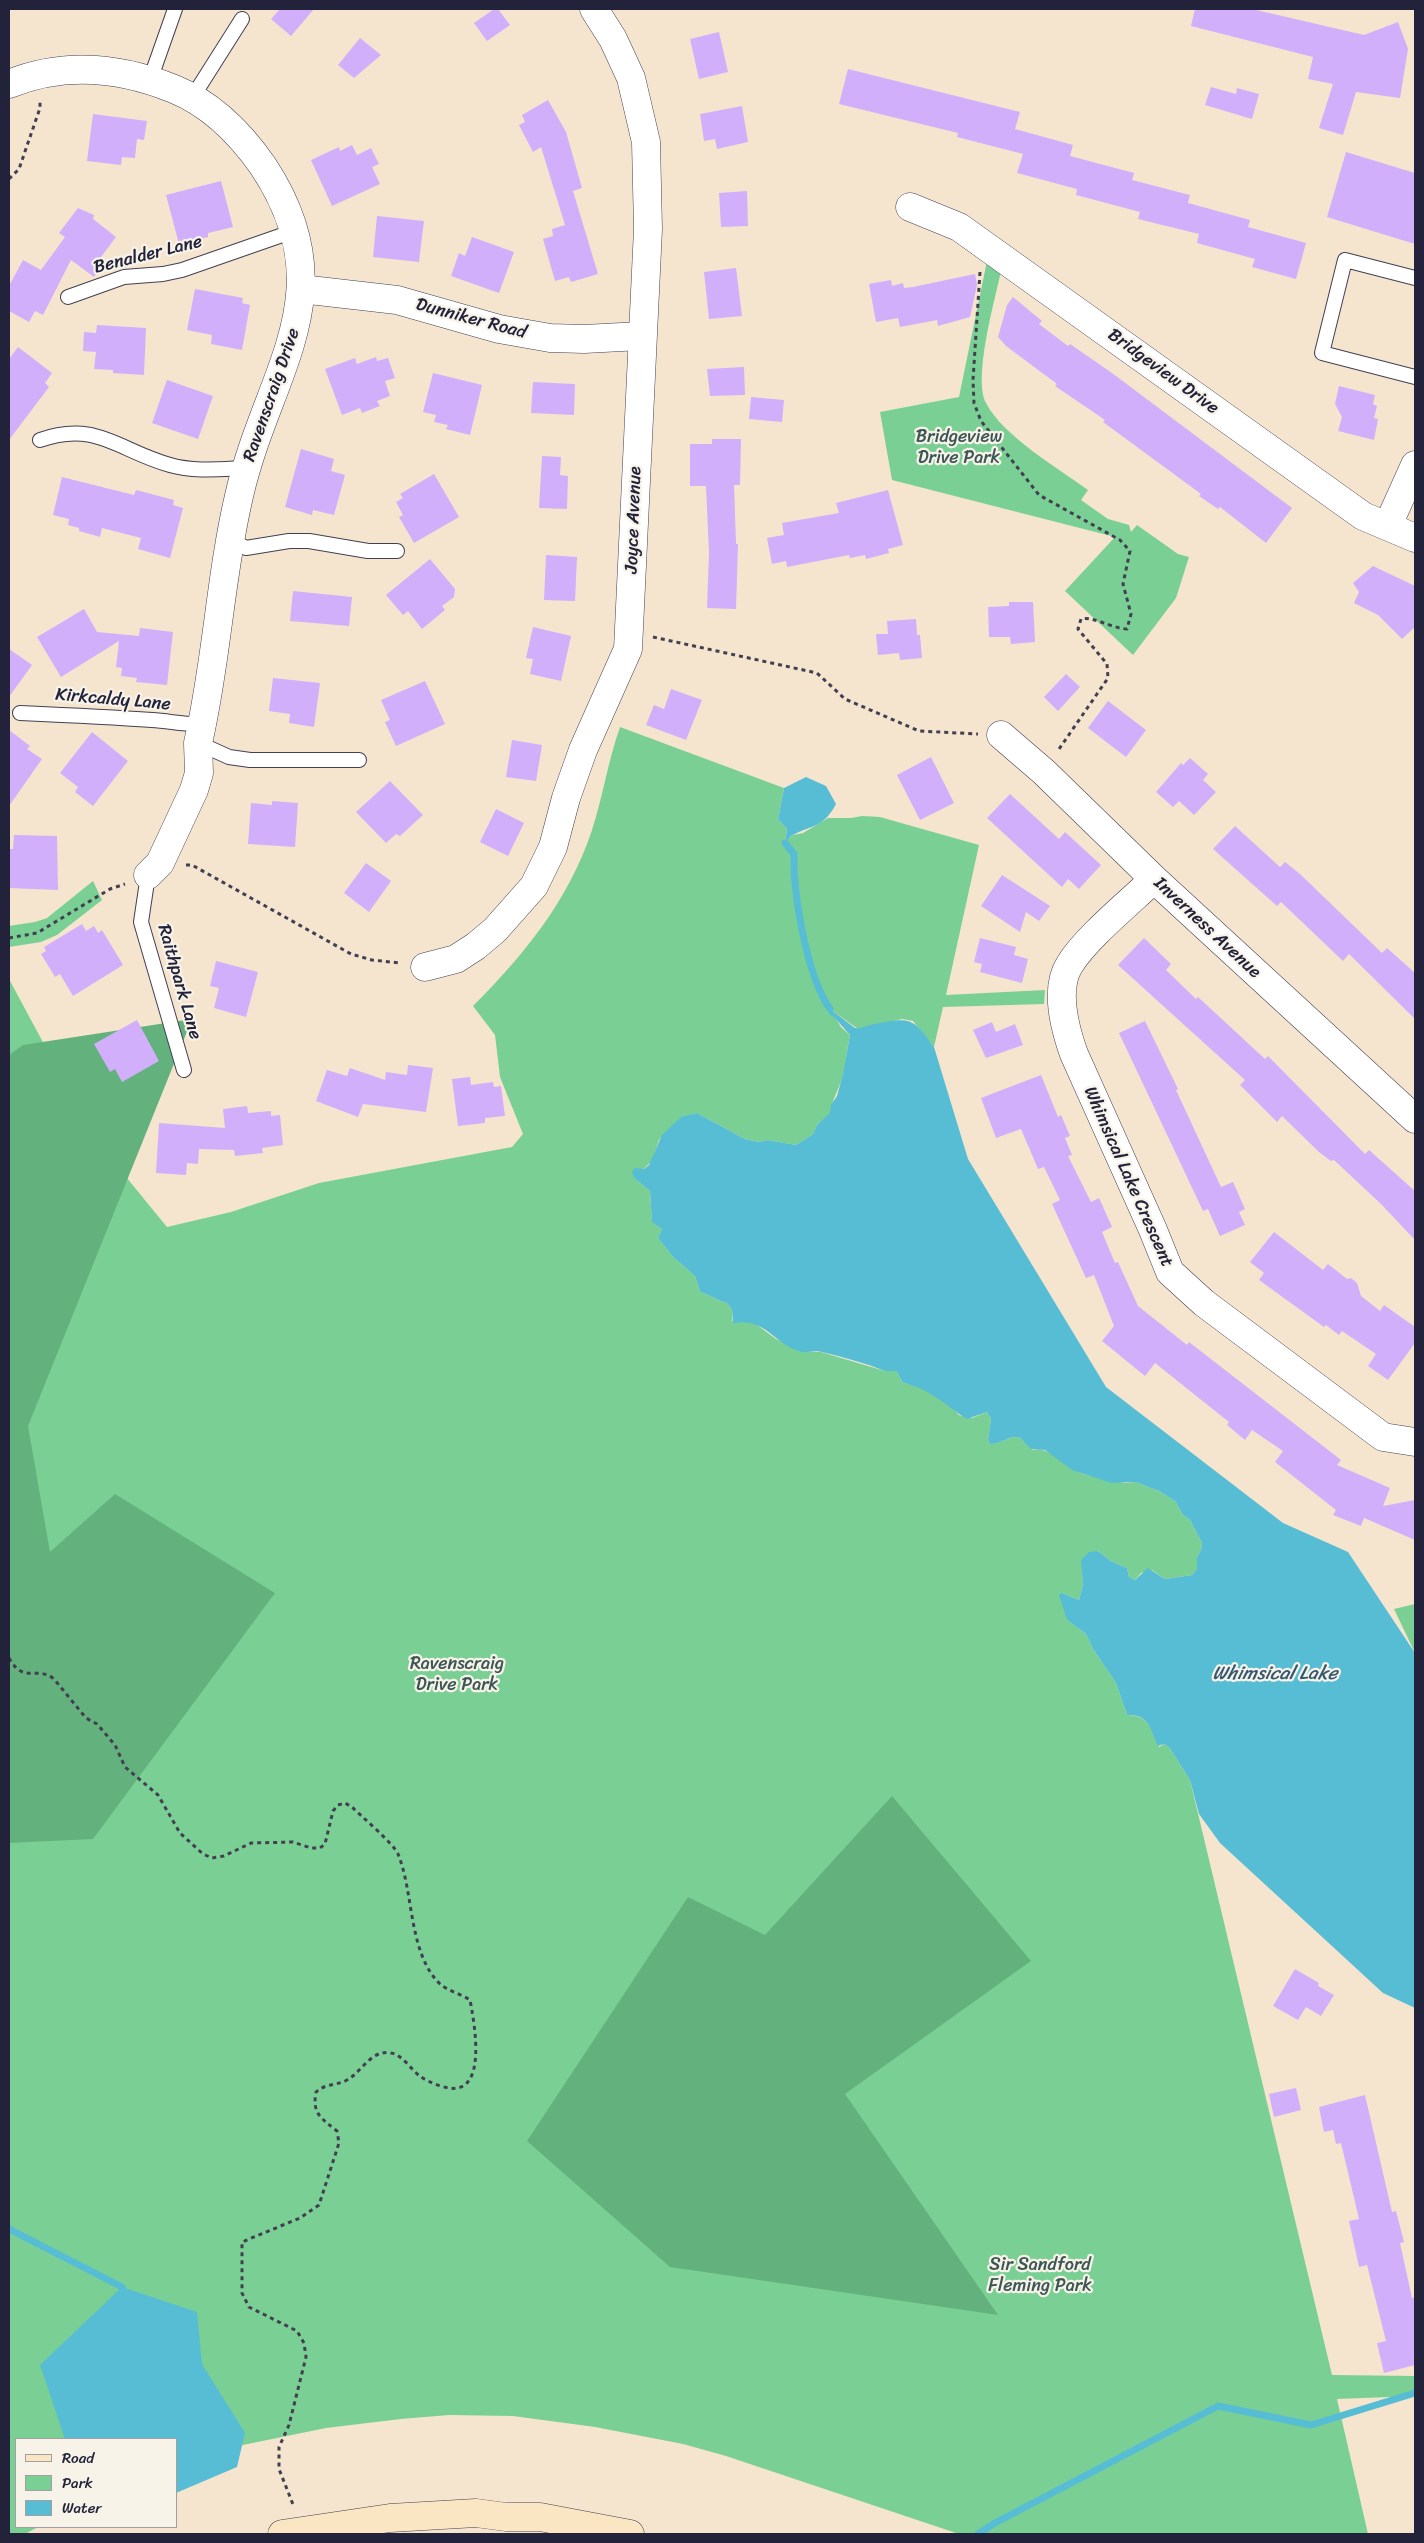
<!DOCTYPE html>
<style>
body{margin:0}
#map{position:relative;width:1424px;height:2543px;overflow:hidden;background:#f5e5cf;font-family:Sriracha,sans-serif}
canvas{display:block}
.frame{position:absolute;inset:0;border:10px solid #22223b;pointer-events:none}
.legend{position:absolute;left:15px;top:2438px;width:162px;height:90px;box-sizing:border-box;background:#f7f3e8;border:1px solid #a29fa3;margin:0;padding:6px 9px;list-style:none;font-size:15px;color:#22223b}
.legend li{display:flex;align-items:center;gap:10px;height:25px}
.legend b{width:25px;border:1px solid #a29fa3}
</style>
<div id="map">
<canvas width="1424" height="2543"></canvas>
<div class="frame"></div>
<ul class="legend">
<li><b style="height:6px;background:#fbe6c4"></b>Road</li>
<li><b style="height:14px;background:#7ad094"></b>Park</li>
<li><b style="height:14px;background:#57bdd4"></b>Water</li>
</ul>
</div>
<script>
const g = document.querySelector('canvas').getContext('2d');
g.lineJoin = 'round';
function fillPath(path, color) { g.fillStyle = color; g.fill(path, 'evenodd'); }
function trace(path, color, width, dash) { g.strokeStyle = color; g.lineWidth = width; g.lineCap = dash ? 'butt' : 'round'; g.setLineDash(dash || []); g.stroke(path); }
function label(font, color, halo, rows, align = 'center') {
  g.font = font + ' Sriracha,sans-serif'; g.lineWidth = 4.5; g.setLineDash([]); g.textBaseline = 'middle'; g.strokeStyle = halo; g.fillStyle = color; for (const [text, x, y, turn = 0] of rows) {
    g.save(); g.translate(x, y); g.rotate((+turn || 0) * Math.PI / 180); g.textAlign = isNaN(turn) ? turn : align; if (halo) g.strokeText(text, 0, 0); g.fillText(text, 0, 0); g.restore();
  }
}
const green = new Path2D(`
 M 987,261 L 1001,271 C 995,300 973,377 986,403 C 1003,436 1058,468 1088,490 L 1081,500 L 1108,519 L 1129,525 L 1131,532 L 1137,525 L 1178,554 L 1189,557 L 1176,598 L 1133,655 L 1065,591 L 1115,537 L 892,480 L 880,412 L 959,397 Z
 M 620,727 L 784,788 L 778,819 L 787,829 L 785,842 L 793,835 L 803,833 L 828,818 L 851,818 L 862,816 L 880,817 L 979,845 L 946,995 L 1045,990 L 1044,1004 L 943,1007 L 934,1047 L 913,1021 L 902,1019 L 858,1029 L 830,1009 L 841,1027 L 850,1035 C 847,1048 846,1062 843,1075 C 840,1088 831,1100 831,1113 L 817,1125 L 813,1134 L 796,1145 L 768,1140 L 759,1142 L 745,1139 L 697,1113 L 681,1118 L 659,1140 L 652,1161 L 634,1178 L 650,1191 L 652,1221 L 662,1229 L 658,1238 L 673,1257 L 695,1276 L 700,1292 C 710,1295 716,1300 727,1303 L 732,1310 L 732,1321 L 753,1322 L 776,1339 L 803,1352 L 821,1352 L 885,1371 L 896,1371 L 903,1383 L 919,1386 L 949,1404 L 959,1415 L 972,1418 L 987,1412 L 991,1419 L 988,1440 L 990,1444 C 1001,1444 1008,1436 1019,1437 L 1033,1450 C 1046,1446 1060,1461 1071,1468 C 1081,1476 1111,1480 1125,1483 L 1135,1482 L 1159,1491 L 1175,1501 L 1183,1515 L 1190,1520 L 1202,1543 L 1201,1550 L 1197,1557 L 1197,1569 L 1192,1575 L 1165,1579 L 1152,1570 L 1141,1573 L 1135,1580 L 1129,1577 L 1127,1568 L 1111,1561 L 1098,1551 L 1082,1560 L 1083,1584 L 1079,1600 L 1062,1593 L 1067,1620 L 1086,1634 L 1093,1649 L 1116,1683 L 1127,1715 C 1149,1715 1151,1729 1159,1747 L 1164,1744 L 1169,1747 L 1190,1780 L 1332,2375 L 1415,2376 L 1415,2396 L 1337,2399 L 1368,2534 L 959,2534 L 726,2456 L 683,2444 L 595,2427 L 513,2416 L 449,2415 L 401,2419 L 326,2428 L 238,2446 L 176,2439 L 16,2439 L 16,2527 L 38,2527 L 25,2534 L 9,2534 L 9,979 L 95,1139 L 167,1227 L 231,1212 L 319,1183 L 512,1147 L 523,1134 L 500,1077 L 495,1035 L 473,1006 C 524,955 569,900 592,830 C 603,796 608,761 620,727 Z
 M 93,881 L 102,900 L 57,935 L 41,942 L 9,947 L 9,926 L 35,922 L 47,918 Z
 M 1415,1604 L 1415,1653 L 1394,1609 Z`);
const forest = new Path2D(`
 M 192,1019 L 28,1426 L 50,1552 L 115,1494 L 275,1593 L 93,1839 L 9,1843 L 9,1055 L 23,1045 Z
 M 892,1796 L 1031,1961 L 845,2094 L 998,2315 L 670,2267 L 527,2141 L 688,1897 L 765,1935 Z`);
const water = new Path2D(`
 M 806,777 L 826,786 L 836,804 C 823,828 814,824 793,835 C 789,837 788,841 785,843 L 787,829 L 778,819 L 784,788 Z
 M 830,1009 L 855,1028 C 861,1029 867,1025 874,1024 C 910,1017 913,1017 934,1047 L 968,1159 L 1106,1387 L 1283,1523 L 1348,1552 L 1415,1653 L 1415,2008 L 1383,1993 L 1220,1843 L 1199,1814 L 1190,1780 L 1169,1747 L 1164,1744 L 1158,1746 C 1150,1729 1149,1714 1127,1715 L 1116,1683 L 1093,1649 L 1086,1634 L 1067,1620 L 1059,1595 L 1062,1593 L 1079,1600 L 1083,1584 L 1081,1560 L 1089,1552 L 1098,1551 L 1111,1561 L 1127,1568 L 1129,1577 L 1135,1580 L 1148,1568 L 1165,1579 L 1192,1575 L 1197,1569 L 1197,1557 L 1201,1550 L 1202,1543 L 1190,1520 L 1183,1515 L 1175,1501 L 1159,1491 L 1135,1482 L 1111,1483 L 1072,1470 L 1045,1450 L 1031,1449 L 1019,1437 C 1008,1436 1001,1444 990,1444 L 988,1440 L 991,1419 L 987,1412 L 967,1419 C 945,1405 929,1388 903,1383 L 896,1371 L 885,1371 C 865,1363 843,1357 822,1352 C 815,1350 808,1353 802,1352 C 773,1344 766,1317 733,1323 L 732,1310 L 727,1303 C 716,1300 710,1295 700,1292 L 695,1276 L 673,1257 L 658,1238 L 662,1229 L 652,1222 L 650,1191 L 634,1178 L 632,1172 L 635,1168 L 644,1169 L 649,1165 L 662,1135 L 681,1117 L 697,1113 L 745,1139 L 759,1142 L 768,1140 L 796,1145 L 813,1134 L 817,1125 L 830,1113 L 831,1105 L 837,1096 L 843,1074 L 850,1035 L 834,1017 L 829,1014 Z
 M 122,2287 L 197,2312 L 202,2364 L 245,2433 L 237,2467 L 176,2493 L 176,2439 L 65,2439 L 40,2365 Z`);
const stream = new Path2D(`
 M 785,843 L 794,854 C 793,894 807,977 830,1009
 M 9,2229 L 122,2287
 M 978,2534 L 995,2523 L 1218,2406 L 1311,2425 L 1415,2393`);
const building = new Path2D(`
 M 280,9 L 314,9 L 291,36 L 271,19 Z
 M 494,9 L 498,9 L 510,25 L 487,41 L 474,23 Z
 M 1195,9 L 1252,9 L 1364,35 L 1398,22 L 1408,49 L 1400,98 L 1356,92 L 1343,135 L 1319,128 L 1333,84 L 1308,79 L 1313,57 L 1191,26 Z
 M 719,32 L 728,72 L 699,79 L 690,39 Z
 M 360,38 L 381,55 L 354,78 L 338,65 Z
 M 848,69 L 1020,112 L 1015,129 L 1073,145 L 1070,156 L 1134,173 L 1132,180 L 1190,195 L 1188,203 L 1250,220 L 1248,227 L 1306,243 L 1296,279 L 1252,267 L 1255,259 L 1197,243 L 1199,234 L 1138,219 L 1140,212 L 1076,195 L 1077,189 L 1017,173 L 1023,154 L 957,137 L 958,133 L 839,104 Z
 M 1211,87 L 1236,94 L 1237,88 L 1259,94 L 1252,119 L 1205,105 Z
 M 548,100 L 566,132 L 582,188 L 573,191 L 598,274 L 571,282 L 569,277 L 555,281 L 543,239 L 553,236 L 552,229 L 565,225 L 541,147 L 533,152 L 519,125 L 525,122 L 522,115 Z
 M 742,106 L 748,142 L 717,149 L 715,139 L 704,141 L 700,114 Z
 M 93,114 L 147,121 L 144,140 L 137,139 L 135,158 L 122,157 L 121,165 L 87,161 Z
 M 352,145 L 357,155 L 371,148 L 379,164 L 372,167 L 380,184 L 332,206 L 311,160 L 339,147 L 340,151 Z
 M 1346,152 L 1415,173 L 1415,244 L 1327,217 Z
 M 221,181 L 233,227 L 208,233 L 208,237 L 179,244 L 166,195 Z
 M 747,191 L 748,226 L 721,227 L 719,193 Z
 M 78,208 L 94,215 L 93,219 L 116,237 L 101,257 L 106,261 L 94,277 L 71,260 L 43,315 L 35,311 L 29,322 L 9,311 L 9,286 L 23,260 L 41,270 L 65,237 L 59,233 Z
 M 377,216 L 424,221 L 419,262 L 373,257 Z
 M 472,237 L 514,252 L 499,293 L 451,276 L 459,253 L 465,256 Z
 M 736,268 L 742,316 L 709,319 L 704,272 Z
 M 975,274 L 977,285 L 970,317 L 938,326 L 937,320 L 900,327 L 898,318 L 876,322 L 869,284 L 891,280 L 892,286 L 903,283 L 904,288 L 913,287 Z
 M 195,289 L 243,298 L 242,303 L 250,305 L 242,350 L 211,344 L 212,335 L 187,330 Z
 M 1013,297 L 1042,321 L 1039,324 L 1068,346 L 1070,344 L 1112,373 L 1292,508 L 1266,543 L 1220,507 L 1218,509 L 1199,496 L 1201,494 L 1103,422 L 1105,420 L 1055,386 L 1057,384 L 1006,346 L 998,337 L 1007,305 Z
 M 97,325 L 146,328 L 144,375 L 113,373 L 113,370 L 94,369 L 96,352 L 83,351 L 84,332 L 96,333 Z
 M 18,347 L 52,373 L 45,383 L 49,387 L 9,440 L 9,359 Z
 M 376,357 L 377,361 L 388,358 L 395,378 L 385,381 L 390,396 L 377,401 L 380,406 L 362,413 L 360,408 L 342,415 L 325,369 L 355,358 L 357,364 Z
 M 744,367 L 745,395 L 710,396 L 707,369 Z
 M 433,373 L 482,385 L 470,435 L 446,429 L 448,425 L 434,422 L 436,415 L 423,412 Z
 M 167,380 L 213,396 L 198,439 L 152,423 Z
 M 533,382 L 575,384 L 574,415 L 531,413 Z
 M 1339,386 L 1375,395 L 1373,404 L 1377,406 L 1374,418 L 1378,419 L 1374,440 L 1338,431 L 1342,417 L 1335,404 Z
 M 751,397 L 784,400 L 782,422 L 749,419 Z
 M 712,439 L 741,439 L 740,485 L 734,485 L 736,544 L 738,544 L 736,609 L 707,608 L 709,553 L 706,486 L 690,486 L 690,444 L 712,444 Z
 M 301,449 L 334,459 L 331,471 L 345,475 L 334,515 L 313,510 L 312,515 L 285,507 Z
 M 542,456 L 561,457 L 560,475 L 568,476 L 567,509 L 539,508 Z
 M 434,474 L 459,517 L 414,543 L 399,517 L 403,515 L 396,502 L 403,498 L 400,494 Z
 M 62,477 L 134,495 L 136,490 L 174,500 L 173,505 L 183,508 L 170,558 L 138,549 L 141,538 L 102,528 L 100,537 L 79,531 L 79,528 L 68,525 L 69,519 L 53,515 Z
 M 888,490 L 903,545 L 888,549 L 889,553 L 866,559 L 865,555 L 850,558 L 849,555 L 787,567 L 786,561 L 772,564 L 767,538 L 784,535 L 782,523 L 839,513 L 836,503 Z
 M 546,555 L 577,557 L 575,601 L 544,600 Z
 M 430,559 L 455,589 L 454,597 L 442,606 L 445,610 L 422,629 L 408,611 L 403,615 L 386,595 Z
 M 1373,566 L 1415,586 L 1415,627 L 1402,639 L 1378,615 L 1354,603 L 1359,592 L 1353,583 Z
 M 293,591 L 352,597 L 349,626 L 290,621 Z
 M 1009,602 L 1033,602 L 1035,642 L 1011,644 L 1010,637 L 989,637 L 988,607 L 1009,606 Z
 M 84,609 L 97,632 L 139,636 L 140,628 L 173,632 L 167,685 L 136,682 L 137,678 L 121,676 L 122,668 L 116,667 L 119,641 L 61,677 L 37,637 Z
 M 916,619 L 917,635 L 920,635 L 922,658 L 900,660 L 899,653 L 878,655 L 876,634 L 888,634 L 887,621 Z
 M 533,627 L 571,636 L 561,681 L 530,674 L 533,659 L 526,658 Z
 M 9,649 L 32,665 L 9,697 Z
 M 1066,674 L 1080,687 L 1058,711 L 1044,697 Z
 M 273,678 L 320,683 L 314,727 L 289,723 L 290,714 L 269,711 Z
 M 425,681 L 445,724 L 396,746 L 385,722 L 390,720 L 381,700 Z
 M 671,689 L 702,700 L 686,740 L 646,725 L 654,705 L 664,709 Z
 M 1108,701 L 1146,730 L 1126,757 L 1088,728 Z
 M 9,730 L 30,746 L 27,749 L 42,759 L 9,806 Z
 M 92,732 L 128,761 L 93,806 L 75,792 L 78,787 L 60,773 Z
 M 512,740 L 542,745 L 536,781 L 506,777 Z
 M 931,757 L 954,803 L 920,820 L 897,775 Z
 M 1190,758 L 1208,774 L 1203,780 L 1216,792 L 1194,815 L 1179,801 L 1173,807 L 1156,792 L 1181,763 L 1183,765 Z
 M 390,781 L 423,815 L 400,836 L 396,834 L 386,843 L 356,812 Z
 M 1010,794 L 1059,839 L 1065,832 L 1101,865 L 1079,889 L 1068,879 L 1062,887 L 987,818 Z
 M 272,801 L 298,803 L 295,847 L 248,844 L 251,803 L 272,805 Z
 M 496,809 L 524,823 L 508,856 L 480,842 Z
 M 1235,826 L 1280,867 L 1285,862 L 1300,874 L 1382,953 L 1387,948 L 1415,973 L 1415,1019 L 1349,954 L 1343,961 L 1281,902 L 1277,906 L 1213,849 Z
 M 14,835 L 57,836 L 58,890 L 9,888 L 9,849 L 13,849 Z
 M 366,863 L 391,881 L 369,912 L 344,893 Z
 M 1002,875 L 1050,906 L 1039,921 L 1026,912 L 1020,932 L 981,906 Z
 M 82,924 L 86,931 L 94,926 L 98,933 L 102,930 L 123,965 L 73,996 L 60,974 L 55,977 L 41,954 L 46,951 L 44,947 Z
 M 980,938 L 1016,947 L 1014,955 L 1028,959 L 1022,983 L 980,972 L 982,964 L 974,962 Z
 M 1144,938 L 1171,964 L 1166,970 L 1196,999 L 1198,997 L 1265,1059 L 1268,1056 L 1365,1154 L 1369,1150 L 1415,1191 L 1415,1240 L 1382,1205 L 1334,1160 L 1331,1161 L 1319,1152 L 1282,1116 L 1277,1122 L 1240,1085 L 1245,1080 L 1118,965 Z
 M 216,961 L 258,972 L 246,1017 L 214,1008 L 219,988 L 210,986 Z
 M 137,1020 L 159,1061 L 122,1082 L 115,1069 L 110,1072 L 94,1044 Z
 M 1145,1021 L 1178,1089 L 1176,1090 L 1221,1187 L 1233,1182 L 1245,1209 L 1239,1212 L 1245,1225 L 1220,1236 L 1208,1209 L 1203,1211 L 1119,1033 Z
 M 992,1022 L 996,1032 L 1015,1024 L 1023,1045 L 986,1058 L 973,1030 Z
 M 408,1065 L 433,1068 L 426,1112 L 363,1104 L 358,1117 L 316,1101 L 327,1070 L 347,1076 L 350,1068 L 385,1080 L 386,1072 L 407,1075 Z
 M 1041,1075 L 1058,1117 L 1061,1115 L 1070,1136 L 1065,1138 L 1072,1155 L 1068,1156 L 1091,1202 L 1099,1198 L 1112,1227 L 1102,1232 L 1115,1263 L 1118,1262 L 1138,1306 L 1187,1345 L 1189,1342 L 1341,1460 L 1337,1465 L 1390,1488 L 1383,1506 L 1415,1500 L 1415,1540 L 1364,1518 L 1361,1526 L 1333,1515 L 1336,1510 L 1275,1462 L 1283,1451 L 1252,1430 L 1245,1440 L 1227,1425 L 1229,1422 L 1155,1363 L 1145,1376 L 1102,1341 L 1114,1326 L 1094,1275 L 1086,1278 L 1052,1204 L 1060,1200 L 1044,1167 L 1038,1169 L 1021,1129 L 996,1138 L 981,1098 Z
 M 470,1077 L 471,1085 L 493,1082 L 494,1087 L 501,1086 L 505,1116 L 485,1118 L 485,1123 L 458,1126 L 452,1079 Z
 M 247,1106 L 248,1113 L 271,1111 L 271,1116 L 280,1115 L 283,1145 L 262,1148 L 263,1153 L 235,1156 L 234,1150 L 199,1149 L 198,1164 L 187,1163 L 186,1175 L 156,1173 L 159,1123 L 225,1128 L 223,1109 Z
 M 1274,1232 L 1323,1270 L 1328,1264 L 1347,1279 L 1351,1278 L 1357,1283 L 1361,1296 L 1380,1311 L 1384,1305 L 1415,1327 L 1415,1343 L 1388,1380 L 1368,1366 L 1376,1354 L 1342,1331 L 1339,1335 L 1326,1325 L 1324,1327 L 1259,1280 L 1264,1273 L 1250,1262 Z
 M 1295,1969 L 1319,1983 L 1318,1986 L 1334,1995 L 1321,2016 L 1306,2007 L 1298,2020 L 1273,2006 Z
 M 1296,2088 L 1301,2110 L 1274,2117 L 1269,2094 Z
 M 1365,2095 L 1392,2212 L 1396,2211 L 1404,2242 L 1400,2243 L 1412,2298 L 1415,2297 L 1415,2365 L 1384,2373 L 1377,2343 L 1386,2341 L 1367,2265 L 1359,2267 L 1349,2221 L 1359,2219 L 1341,2143 L 1336,2144 L 1333,2130 L 1324,2132 L 1319,2107 Z`);
const path = new Path2D(`
 M 9,179 L 19,169 L 40,108 L 40,100
 M 980,272 L 973,380 L 974,403 L 981,421 L 1039,495 L 1120,540 L 1130,551 L 1123,584 L 1131,614 L 1127,629 C 1110,628 1094,616 1081,619 L 1078,629 L 1107,664 L 1108,678 L 1057,752
 M 653,637 L 817,673 L 845,699 L 919,731 L 978,734
 M 186,865 L 192,865 L 351,954 L 372,960 L 400,963
 M 9,938 L 37,933 L 110,889 L 125,884
 M 9,1658 C 24,1685 38,1665 54,1679 L 86,1718 L 97,1724 L 115,1745 L 125,1767 L 158,1795 L 180,1833 L 203,1854 L 212,1858 L 224,1856 L 251,1843 L 293,1842 L 311,1848 L 320,1848 L 325,1844 L 333,1811 L 338,1805 L 345,1803 L 352,1807 C 361,1816 394,1844 398,1854 C 414,1892 408,1953 440,1984 C 448,1991 461,1994 470,2000 C 475,2026 489,2103 441,2086 C 434,2084 427,2081 421,2077 C 411,2070 403,2055 391,2053 C 371,2049 362,2072 347,2080 C 336,2086 326,2083 316,2092 C 312,2114 321,2118 337,2131 L 339,2143 L 319,2205 L 300,2218 L 242,2242 L 242,2293 L 249,2307 L 297,2331 L 304,2343 L 306,2357 L 289,2425 L 279,2447 L 279,2469 L 294,2507`);
const service = new Path2D(`
 M 150,80 L 175,9
 M 192,98 L 242,19
 M 1415,278 L 1345,260 L 1322,353 L 1415,377
 M 68,297 L 124,277 L 163,274 L 182,270 L 294,231
 M 40,440 C 96,420 119,451 170,465 C 194,472 221,469 246,468
 M 231,540 L 246,548 L 289,541 L 309,541 L 368,551 L 397,551
 M 20,713 C 64,715 108,717 152,720 C 170,721 185,725 202,724
 M 198,743 L 229,757 L 250,760 L 359,760
 M 148,875 L 141,922 L 184,1070`);
const minor = new Path2D(`
 M 9,84 C 63,62 120,67 174,89 C 211,104 240,133 263,166 C 348,294 267,372 239,496 C 220,577 217,661 198,743 L 199,773 L 194,790 L 160,863 L 148,875
 M 910,207 L 959,227 L 1363,516 L 1415,538
 M 301,289 L 397,300 L 499,329 L 550,338 L 584,339 L 641,336
 M 1388,525 L 1415,465
 M 1001,735 L 1044,772 L 1154,879 L 1415,1119
 M 1154,879 C 1130,902 1086,938 1070,964 C 1054,988 1065,1029 1074,1054 L 1153,1230 L 1170,1272 L 1204,1303 L 1383,1437 L 1415,1442
 M 425,967 L 456,959 L 476,946 L 495,930 L 534,886 L 553,847 L 566,798 L 583,750 L 628,649 L 648,229 L 646,142 L 631,78 L 613,39 L 594,9`);
const secondary = new Path2D(`
 M 282,2534 L 390,2518 L 476,2513 L 506,2517 L 540,2517 L 630,2534`);
const streetNames = [
 ["Benalder Lane",148,255,-14],
 ["Dunniker Road",471,319,15],
 ["Bridgeview Drive",1163,372,36],
 ["Ravenscraig Drive",272,395,-71],
 ["Joyce Avenue",634,520,-88],
 ["Kirkcaldy Lane",113,700,5],
 ["Inverness Avenue",1207,928,43],
 ["Raithpark Lane",179,982,74],
 ["Whimsical Lake Crescent",1128,1177,66]
];
const parkNames = [
 ["Bridgeview",959,437],
 ["Drive Park",959,458],
 ["Ravenscraig",457,1664],
 ["Drive Park",457,1685],
 ["Sir Sandford",1040,2265],
 ["Fleming Park",1040,2286]
];
const waterNames = [
 ["Whimsical Lake",1275,1674]
];
fillPath(green, '#7ad094');
fillPath(forest, '#63b27e');
fillPath(water, '#57bdd4');
trace(stream, '#57bdd4', 7);
fillPath(building, '#d2affb');
trace(service, '#423f51', 16);
trace(minor, '#423f51', 29);
trace(secondary, '#423f51', 29);
trace(path, '#423f51', 3, [4, 4]);
trace(service, '#fff', 14);
trace(minor, '#fff', 28);
trace(secondary, '#fbe6c4', 28);
label('18px', '#22223b', '#f7f3e8', streetNames);
label('18px', '#3c5656', '#f7f3e8', parkNames);
label('italic 19px', '#355871', '#f7f3e8', waterNames);
</script>
